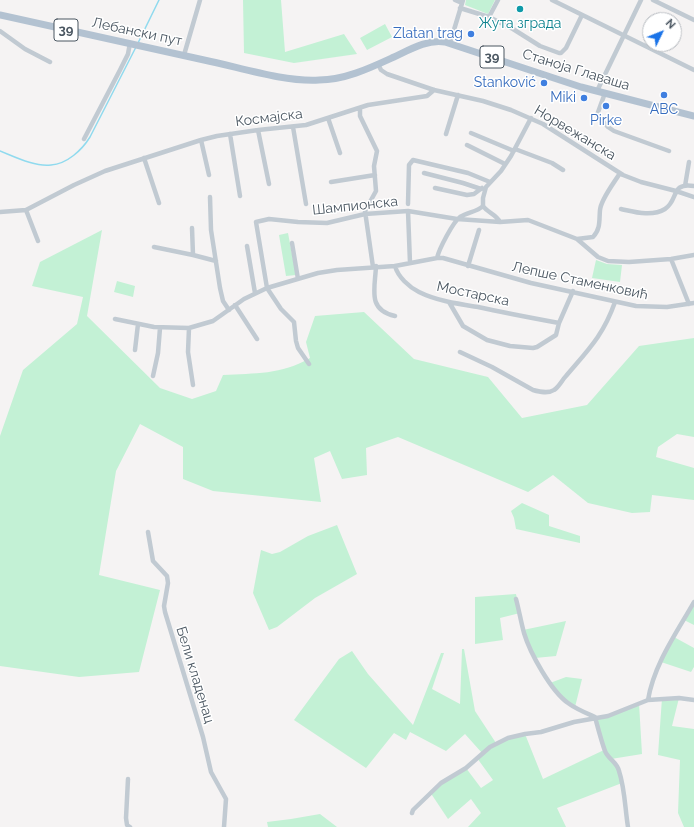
<!DOCTYPE html>
<meta charset="utf-8">
<style>
body{margin:0}
#map{position:relative;width:694px;height:827px;overflow:hidden;background:#f5f3f3;font-family:Raleway,sans-serif}
canvas{display:block}
.north{position:absolute;left:642px;top:12px;width:40px;height:40px;box-sizing:border-box;background:#fff;border:1px solid #b7bbc0;border-radius:50%;rotate:47deg;font-size:11px;font-weight:700;line-height:16px;text-align:center;color:#4a5661}
.north::after{content:'';display:block;margin:auto;width:14px;height:18px;background:#1a73e8;clip-path:polygon(50% 0,100% 100%,50% 72%,0 100%)}
</style>
<div id="map">
<canvas width="694" height="827"></canvas>
<div class="north">N</div>
</div>
<script>
const g = document.querySelector('canvas').getContext('2d');
g.lineJoin = 'round';
function fillPath(path, color) { g.fillStyle = color; g.fill(path, 'evenodd'); }
function trace(path, color, width, dash) { g.strokeStyle = color; g.lineWidth = width; g.lineCap = dash ? 'butt' : 'round'; g.setLineDash(dash || []); g.stroke(path); }
function label(font, color, halo, rows, align = 'center') {
  g.font = font + ' Raleway,sans-serif'; g.lineWidth = 3; g.setLineDash([]); g.textBaseline = 'middle'; g.strokeStyle = halo; g.fillStyle = color; for (const [text, x, y, turn = 0] of rows) {
    g.save(); g.translate(x, y); g.rotate((+turn || 0) * Math.PI / 180); g.textAlign = isNaN(turn) ? turn : align; if (halo) g.strokeText(text, 0, 0); g.fillText(text, 0, 0); g.restore();
  }
}
const green = new Path2D(`
 M 243,0 L 281,0 L 285,52 L 344,34 L 357,54 L 294,63 L 244,53 Z
 M 466,0 L 495,0 L 488,14 L 465,5 Z
 M 385,24 L 392,37 L 367,50 L 360,38 Z
 M 102,230 L 87,316 L 160,388 L 192,399 L 216,391 L 223,375 C 255,373 281,375 310,358 L 306,342 L 315,316 L 364,312 L 414,359 L 488,377 L 522,418 L 587,405 L 639,346 L 694,338 L 694,437 L 677,434 L 658,447 L 656,457 L 694,468 L 694,500 L 652,495 L 650,512 L 632,513 L 588,503 L 553,475 L 528,492 L 398,437 L 366,448 L 367,475 L 342,479 L 330,451 L 314,458 L 321,502 L 213,491 L 183,479 L 183,447 L 140,424 L 116,471 L 99,575 L 160,590 L 139,672 L 79,677 L 0,666 L 0,436 L 23,370 L 77,324 L 83,297 L 32,286 L 40,262 Z
 M 288,233 L 296,275 L 286,276 L 279,235 Z
 M 596,260 L 607,264 L 622,265 L 620,282 L 592,278 Z
 M 117,281 L 135,286 L 133,297 L 114,292 Z
 M 522,503 L 549,515 L 549,526 L 580,536 L 580,543 L 516,529 L 514,518 L 511,511 Z
 M 337,525 L 357,574 L 315,598 L 277,627 L 269,630 L 253,593 L 261,550 L 272,554 L 280,552 L 308,536 Z
 M 516,594 L 520,613 L 500,618 L 503,640 L 475,644 L 475,597 Z
 M 694,602 L 694,625 L 684,620 Z
 M 566,621 L 556,656 L 535,658 L 523,630 Z
 M 674,637 L 694,648 L 694,667 L 691,672 L 661,662 Z
 M 462,649 L 464,649 L 475,711 L 496,743 L 525,734 L 543,779 L 604,750 L 595,717 L 608,716 L 639,703 L 642,754 L 611,759 L 617,765 L 622,783 L 557,808 L 566,827 L 468,827 L 481,813 L 471,799 L 448,819 L 430,792 L 466,768 L 481,788 L 493,780 L 477,758 L 482,753 L 465,734 L 446,751 L 410,732 L 406,740 L 394,733 L 366,768 L 294,720 L 339,659 L 352,651 L 368,674 L 413,725 L 441,653 L 444,653 L 432,689 L 460,704 Z
 M 566,677 L 582,679 L 575,707 L 568,704 L 550,683 Z
 M 662,698 L 679,698 L 672,726 L 694,729 L 694,827 L 684,827 L 678,813 L 680,760 L 658,755 Z
 M 320,814 L 337,827 L 268,827 L 267,822 L 291,819 Z`);
const stream = new Path2D(`
 M 138,43 L 159,0
 M 0,151 C 15,157 35,167 51,165 C 67,164 82,150 90,137 L 136,47`);
const street = new Path2D(`
 M 455,0 L 462,3
 M 498,0 L 489,17 L 513,29 L 540,46 L 559,53 L 561,53 L 566,48 L 582,15
 M 552,0 L 694,70
 M 653,0 L 694,20
 M 460,8 L 489,17
 M 0,31 L 25,49 L 50,62
 M 450,43 L 463,0
 M 184,55 L 200,0
 M 378,64 L 381,70 L 387,74 L 434,90 L 483,101 L 511,110 L 543,124 L 623,175 L 641,182 L 676,191 L 694,197
 M 597,91 L 641,0
 M 605,93 L 597,115 L 608,127 L 614,131 L 669,151
 M 360,108 L 360,116 L 377,151 L 374,166 L 376,191 L 365,211 L 373,267
 M 328,118 L 340,153
 M 293,127 L 306,204
 M 258,130 L 269,184
 M 471,133 L 514,151
 M 230,134 L 240,196
 M 446,134 L 458,95
 M 84,139 L 120,70 L 128,54 L 130,43
 M 201,140 L 209,175
 M 467,145 L 505,164
 M 515,149 L 552,163 L 563,170
 M 144,158 L 159,203
 M 424,173 L 463,183 L 481,189
 M 331,182 L 375,175
 M 685,186 L 689,162
 M 435,188 L 467,195 L 474,194 L 482,188
 M 210,197 L 211,230 L 220,288 L 223,301 L 229,310
 M 408,204 L 409,165 L 413,160 L 468,173 L 490,182
 M 483,206 C 488,213 496,214 500,222
 M 621,209 C 635,212 652,217 665,209 C 679,200 670,182 694,186
 M 26,210 L 38,241
 M 408,211 L 410,263
 M 0,212 L 26,210 L 74,185 L 105,171 L 201,140 L 217,136 L 258,130 L 306,125 L 368,105 L 427,96 L 434,90
 M 192,228 L 193,255
 M 577,239 L 593,237 C 601,229 599,219 600,210 C 601,199 614,183 620,173
 M 292,243 L 298,279
 M 247,246 L 255,293
 M 154,247 L 193,255 L 216,261
 M 437,258 C 439,249 453,222 460,217 C 468,212 477,212 483,206 L 483,198 L 486,187 L 501,171 L 511,156 L 531,118
 M 671,259 L 689,304
 M 376,266 C 375,289 367,310 395,316
 M 395,266 C 398,277 409,287 419,292 C 437,301 459,304 478,307 C 505,313 532,318 559,323
 M 468,266 L 479,230
 M 449,302 L 463,326 L 487,340 L 510,346 L 533,348 L 537,347 L 556,335 L 559,323 L 573,291
 M 235,305 L 257,339
 M 115,319 L 154,327 L 189,328 L 213,321 L 244,299 L 267,288 L 318,273 L 337,270 L 395,266 L 437,258 L 443,258 L 531,283 L 636,306 L 667,307 L 694,303
 M 189,328 L 188,352 L 193,385
 M 135,350 L 138,324
 M 460,352 L 492,367 L 533,390 C 540,392 548,394 554,390 C 559,387 562,380 566,376 C 588,350 603,336 615,302
 M 309,364 L 298,348 L 296,341 L 294,322 L 281,309 L 267,288 L 256,222 L 269,219 L 298,222 L 327,223 L 365,214 L 408,211 L 457,219 L 500,222 L 528,220 L 577,239 L 598,257 L 608,261 L 629,262 L 671,259 L 694,255
 M 153,376 L 158,353 L 160,328
 M 148,532 L 153,561 L 167,576 L 168,583 L 164,606 L 165,612 L 203,737 L 211,772 L 226,799 L 224,827
 M 516,599 C 519,610 521,622 524,633 C 530,653 551,691 568,703 C 576,709 586,713 595,717
 M 648,700 C 654,664 677,632 694,602
 M 595,717 C 598,728 601,740 605,751 C 608,759 617,762 619,771 C 625,789 625,809 628,827
 M 128,779 L 126,818 L 127,825 L 130,827
 M 412,813 L 413,810 L 441,783 L 466,768 L 490,747 L 508,738 L 525,734 L 541,732 L 574,722 L 608,716 L 648,700 L 679,698 L 694,700`);
const primary = new Path2D(`
 M 0,15 C 68,30 136,45 204,60 C 239,67 283,82 319,80 C 345,80 370,68 394,57 C 409,50 427,39 445,42 L 581,87 L 694,116`);
const markers = [
 [520,9,4,"#0f9aa8"],
 [471,34,4,"#3f7fe0"],
 [544,83,4,"#3f7fe0"],
 [664,95,4,"#3f7fe0"],
 [584,98,4,"#3f7fe0"],
 [606,106,4,"#3f7fe0"]
];
const shields = [
 [66,30,24],
 [492,57,24]
];
const shieldNames = [
 ["39",66,30],
 ["39",492,57]
];
const cultureNames = [
 ["Жута зграда",520,24]
];
const streetNames = [
 ["Лебански пут",137,32,12],
 ["Станоја Главаша",576,70,17],
 ["Космајска",269,118,-7],
 ["Норвежанска",575,133,31],
 ["Шампионска",355,206,-6],
 ["Лепше Стаменковић",580,281,12],
 ["Мостарска",473,294,12],
 ["Бели кладенац",195,675,73]
];
const shopNames = [
 ["Zlatan trag",463,34],
 ["Stanković",536,83],
 ["Miki",576,98],
 ["ABC",664,110,"center"],
 ["Pirke",606,121,"center"]
];
fillPath(green, '#c3f1d5');
trace(stream, '#90daee', 1.5);
trace(street, '#c1cad2', 4.5);
trace(primary, '#b3c2d1', 7);
for (const [x, y, r, color] of markers) { const dot = new Path2D(); dot.arc(x, y, r, 0, 2 * Math.PI); g.fillStyle = color; g.fill(dot); trace(dot, '#fff', 1.5); }
for (const [x, y, w] of shields) { const box = new Path2D(); box.roundRect(x - w / 2, y - 11, w, 22, 3); g.fillStyle = '#fff'; g.fill(box); trace(box, '#4a5661', 1); }
label('bold 13px', '#4a5661', null, shieldNames);
label('14px', '#0d838f', '#fff', cultureNames);
label('14px', '#4a5661', '#fff', streetNames);
label('14px', '#366cbe', '#fff', shopNames, 'right');
</script>
